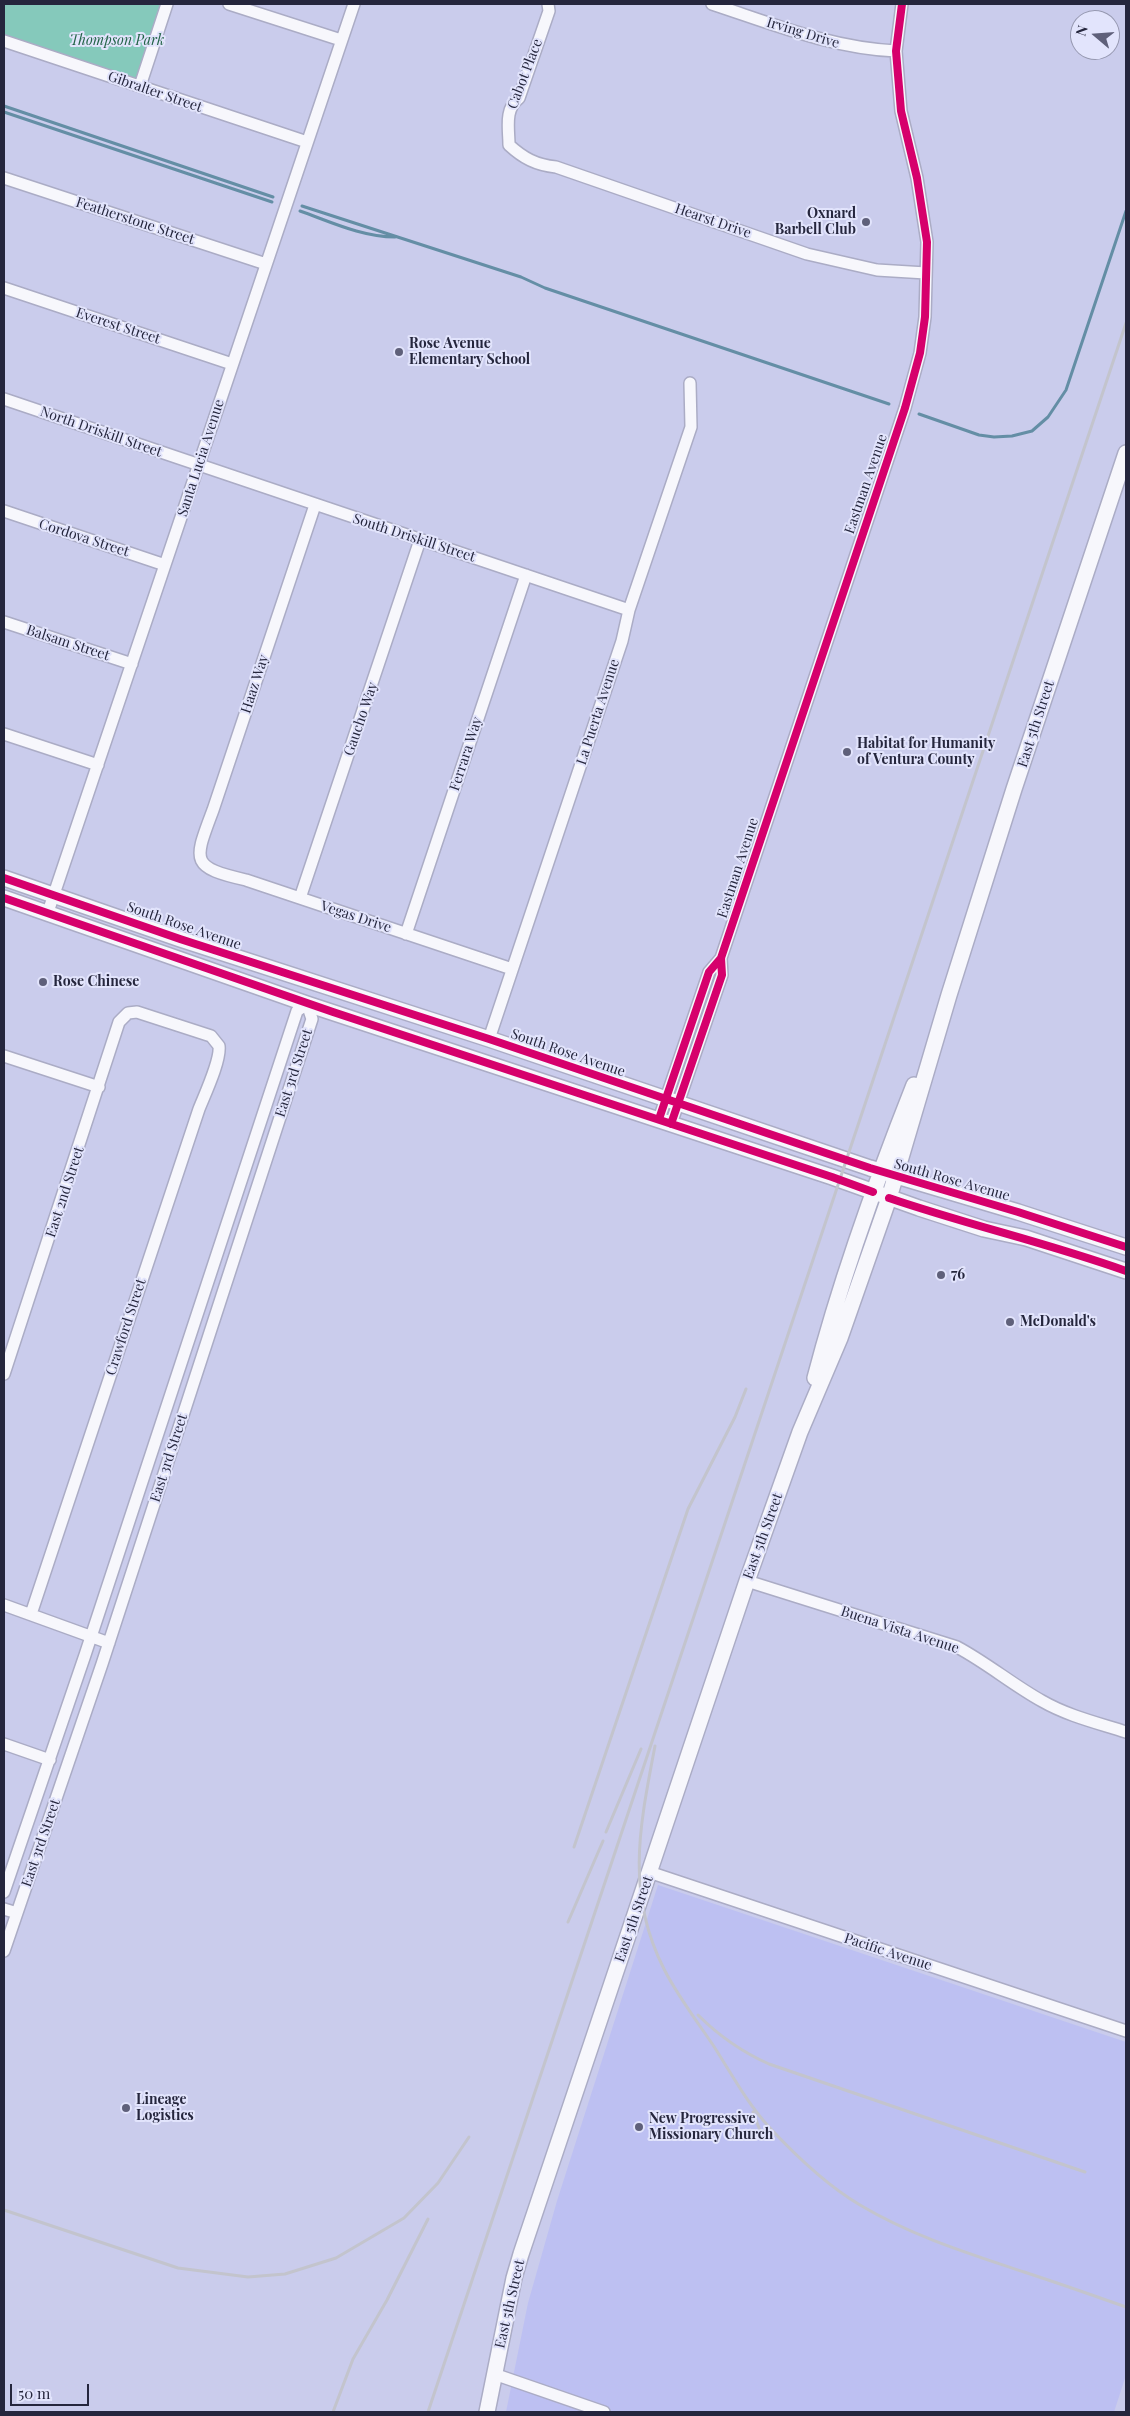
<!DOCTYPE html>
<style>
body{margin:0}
#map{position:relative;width:1130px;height:2416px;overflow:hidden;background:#caccec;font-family:"Playfair Display",serif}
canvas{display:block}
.frame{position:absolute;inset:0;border:5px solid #25263d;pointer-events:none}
.north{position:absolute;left:1070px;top:10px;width:50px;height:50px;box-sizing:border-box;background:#e2e4fc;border:1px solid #9698b0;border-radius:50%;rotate:288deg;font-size:14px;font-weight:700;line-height:20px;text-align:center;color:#25263d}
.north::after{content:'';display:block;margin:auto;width:18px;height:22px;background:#5f607a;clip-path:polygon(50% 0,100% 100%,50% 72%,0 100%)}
.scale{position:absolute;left:10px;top:2384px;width:79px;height:22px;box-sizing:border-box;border:2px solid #25263d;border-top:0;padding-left:6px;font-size:15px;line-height:18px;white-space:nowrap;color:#25263d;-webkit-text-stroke:4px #e2e4fc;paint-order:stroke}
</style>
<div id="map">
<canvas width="1130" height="2416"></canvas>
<div class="frame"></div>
<div class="north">N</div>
<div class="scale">50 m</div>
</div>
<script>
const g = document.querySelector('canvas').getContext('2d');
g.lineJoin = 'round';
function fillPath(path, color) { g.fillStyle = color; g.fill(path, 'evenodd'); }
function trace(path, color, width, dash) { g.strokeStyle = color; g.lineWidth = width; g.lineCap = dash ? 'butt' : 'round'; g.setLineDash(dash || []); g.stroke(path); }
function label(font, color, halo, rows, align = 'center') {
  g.font = font + ' "Playfair Display",serif'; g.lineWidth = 4; g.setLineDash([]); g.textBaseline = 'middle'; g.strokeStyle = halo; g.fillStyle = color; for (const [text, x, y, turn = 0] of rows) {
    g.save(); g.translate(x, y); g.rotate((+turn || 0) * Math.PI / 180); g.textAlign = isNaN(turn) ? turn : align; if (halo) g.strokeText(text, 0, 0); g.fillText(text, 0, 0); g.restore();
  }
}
const built = new Path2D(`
 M 658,1885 L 1126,2042 L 1126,2375 L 1114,2412 L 506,2412 L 528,2303 L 557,2201 Z`);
const green = new Path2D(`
 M 4,4 L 167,4 L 140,86 L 4,41 Z`);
const stream = new Path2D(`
 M 4,106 L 273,197
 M 4,112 L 272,202
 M 302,206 L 521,277 L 545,288 L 889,404
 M 300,211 C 331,222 362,237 395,237
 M 919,414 L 979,435 L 994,437 L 1012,436 L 1032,431 L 1048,417 L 1066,390 L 1126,211`);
const minor = new Path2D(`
 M 229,4 L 341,40
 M 548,4 L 549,11 L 519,98 C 504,109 509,129 509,145 C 523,158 536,165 556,167 L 807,254 L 877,270 L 926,273
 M 712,4 C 773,24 831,48 896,51
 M 4,41 L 307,142
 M 140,86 L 167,4
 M 4,178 L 266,264
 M 4,288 L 232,364
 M 4,399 L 629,610
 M 315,505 L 213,810 C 194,861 189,867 246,880 L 512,969
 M 4,511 L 165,565
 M 4,622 L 132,664
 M 4,734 L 98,765
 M 300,898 L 420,540
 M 48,912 L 354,4
 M 406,934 L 526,575
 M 489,1039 L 596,719 L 622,641 L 629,610 L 691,427 L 690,383
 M 4,1056 L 99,1087
 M 659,1119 L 709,972 L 721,958
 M 671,1124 L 722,975 L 721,958 L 905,408 L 920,353 L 925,317 L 927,242 L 917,178 L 901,111 L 896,51 L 902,4
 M 4,1374 L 119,1022 L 128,1013 L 137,1012 L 211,1036 L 219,1046 C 221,1060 205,1094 199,1109 L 31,1614
 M 747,1581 L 957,1647 C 987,1663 1013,1685 1042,1701 C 1068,1716 1098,1723 1126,1732
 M 4,1605 L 109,1643
 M 4,1744 L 50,1760
 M 649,1872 L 1126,2031
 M 4,1892 L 85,1655 L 297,1011 L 307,1004
 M 4,1909 L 17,1913
 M 4,1951 L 102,1664 L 312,1019 L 307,1004
 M 494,2374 L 604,2412`);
const major = new Path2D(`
 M 4,878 L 180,939 L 489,1039 L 870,1168 L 1018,1212 L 1126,1247
 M 4,898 L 307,1004 L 832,1177 L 919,1208 L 984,1229 L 1026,1238 L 1126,1271
 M 815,1378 C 841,1278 876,1181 914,1085
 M 487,2412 L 514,2278 L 521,2254 L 747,1581 L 800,1432 L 840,1338 L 889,1198 L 949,995 L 1014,789 L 1126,453`);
const rail = new Path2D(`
 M 655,1746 C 640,1825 625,1893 664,1969 C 677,1995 696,2020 713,2045 C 731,2073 747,2103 769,2127 C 796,2156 826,2185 860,2205 C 912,2236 967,2253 1024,2272 C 1058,2283 1092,2295 1126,2307
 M 606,1832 L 641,1749
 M 574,1847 L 688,1509 L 735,1417 L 746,1389
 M 568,1922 L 603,1841
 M 698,2015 C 719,2036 742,2052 769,2064 L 1085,2172
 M 753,2112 L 761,2133
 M 4,2210 L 178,2268 L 248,2277 L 285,2274 L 336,2258 L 404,2218 L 438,2183 L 469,2137
 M 333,2412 L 353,2359 L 387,2300 L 428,2219
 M 428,2412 L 1126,323`);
const cycleway = new Path2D(`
 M 4,878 L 180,939 L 489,1039 L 870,1168 L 1018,1212 L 1126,1247
 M 4,898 L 333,1012 L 832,1177 L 873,1192
 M 659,1119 L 709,972 L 721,958
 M 671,1124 L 722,975 L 721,958 L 905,408 L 920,353 L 925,317 L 927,242 L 917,178 L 901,111 L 896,51 L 902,4
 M 889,1198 C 968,1225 1048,1243 1126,1271`);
const markers = [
 [866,222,5,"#5f607a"],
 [399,352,5,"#5f607a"],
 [847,752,5,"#5f607a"],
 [43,982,5,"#5f607a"],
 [941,1275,5,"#5f607a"],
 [1010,1322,5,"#5f607a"],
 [126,2108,5,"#5f607a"],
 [639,2127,5,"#5f607a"]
];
const streetNames = [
 ["Irving Drive",803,33,17],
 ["Cabot Place",525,74,-69],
 ["Gibralter Street",155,92,19],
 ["Featherstone Street",135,221,18],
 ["Hearst Drive",713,221,19],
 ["Everest Street",118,326,18],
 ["North Driskill Street",101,432,19],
 ["Santa Lucia Avenue",201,458,-72],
 ["Eastman Avenue",866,484,-71],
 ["Cordova Street",84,538,18],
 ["South Driskill Street",414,538,18],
 ["Balsam Street",68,643,18],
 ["Haaz Way",255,684,-72],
 ["La Puerta Avenue",598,712,-72],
 ["Gaucho Way",361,719,-71],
 ["East 5th Street",1036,724,-72],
 ["Ferrara Way",466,754,-72],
 ["Eastman Avenue",738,868,-72],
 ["Vegas Drive",356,917,18],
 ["South Rose Avenue",184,926,19],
 ["South Rose Avenue",568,1053,19],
 ["East 3rd Street",294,1073,-72],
 ["South Rose Avenue",952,1180,16],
 ["East 2nd Street",65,1192,-72],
 ["Crawford Street",126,1327,-72],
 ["East 3rd Street",169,1458,-72],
 ["East 5th Street",763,1536,-70],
 ["Buena Vista Avenue",900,1630,18],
 ["East 3rd Street",41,1843,-71],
 ["East 5th Street",634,1919,-71],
 ["Pacific Avenue",888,1952,18],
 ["East 5th Street",510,2304,-77]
];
const parkNames = [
 ["Thompson Park",117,41]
];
const poiNames = [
 ["Oxnard",856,214,"right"],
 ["Barbell Club",856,230,"right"],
 ["Rose Avenue",409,344],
 ["Elementary School",409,360],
 ["Habitat for Humanity",857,744],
 ["of Ventura County",857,760],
 ["Rose Chinese",53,982],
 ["76",951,1275],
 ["McDonald's",1020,1322],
 ["Lineage",136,2100],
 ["Logistics",136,2116],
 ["New Progressive",649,2119],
 ["Missionary Church",649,2135]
];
fillPath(built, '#bdc0f2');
fillPath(green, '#85c9bb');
trace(stream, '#648ea5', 3);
trace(minor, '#abacc5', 14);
trace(major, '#abacc5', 18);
trace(minor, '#f7f7fc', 11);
trace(major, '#f7f7fc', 15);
trace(rail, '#c3c4cd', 3);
trace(cycleway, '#d6006c', 8);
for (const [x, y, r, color] of markers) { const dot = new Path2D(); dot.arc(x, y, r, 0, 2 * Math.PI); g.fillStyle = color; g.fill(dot); trace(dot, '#e2e4fc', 2); }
label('14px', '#25263d', '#e2e4fc', streetNames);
label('italic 14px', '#226347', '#e2e4fc', parkNames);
label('bold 14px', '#25263d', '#e2e4fc', poiNames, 'left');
</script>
